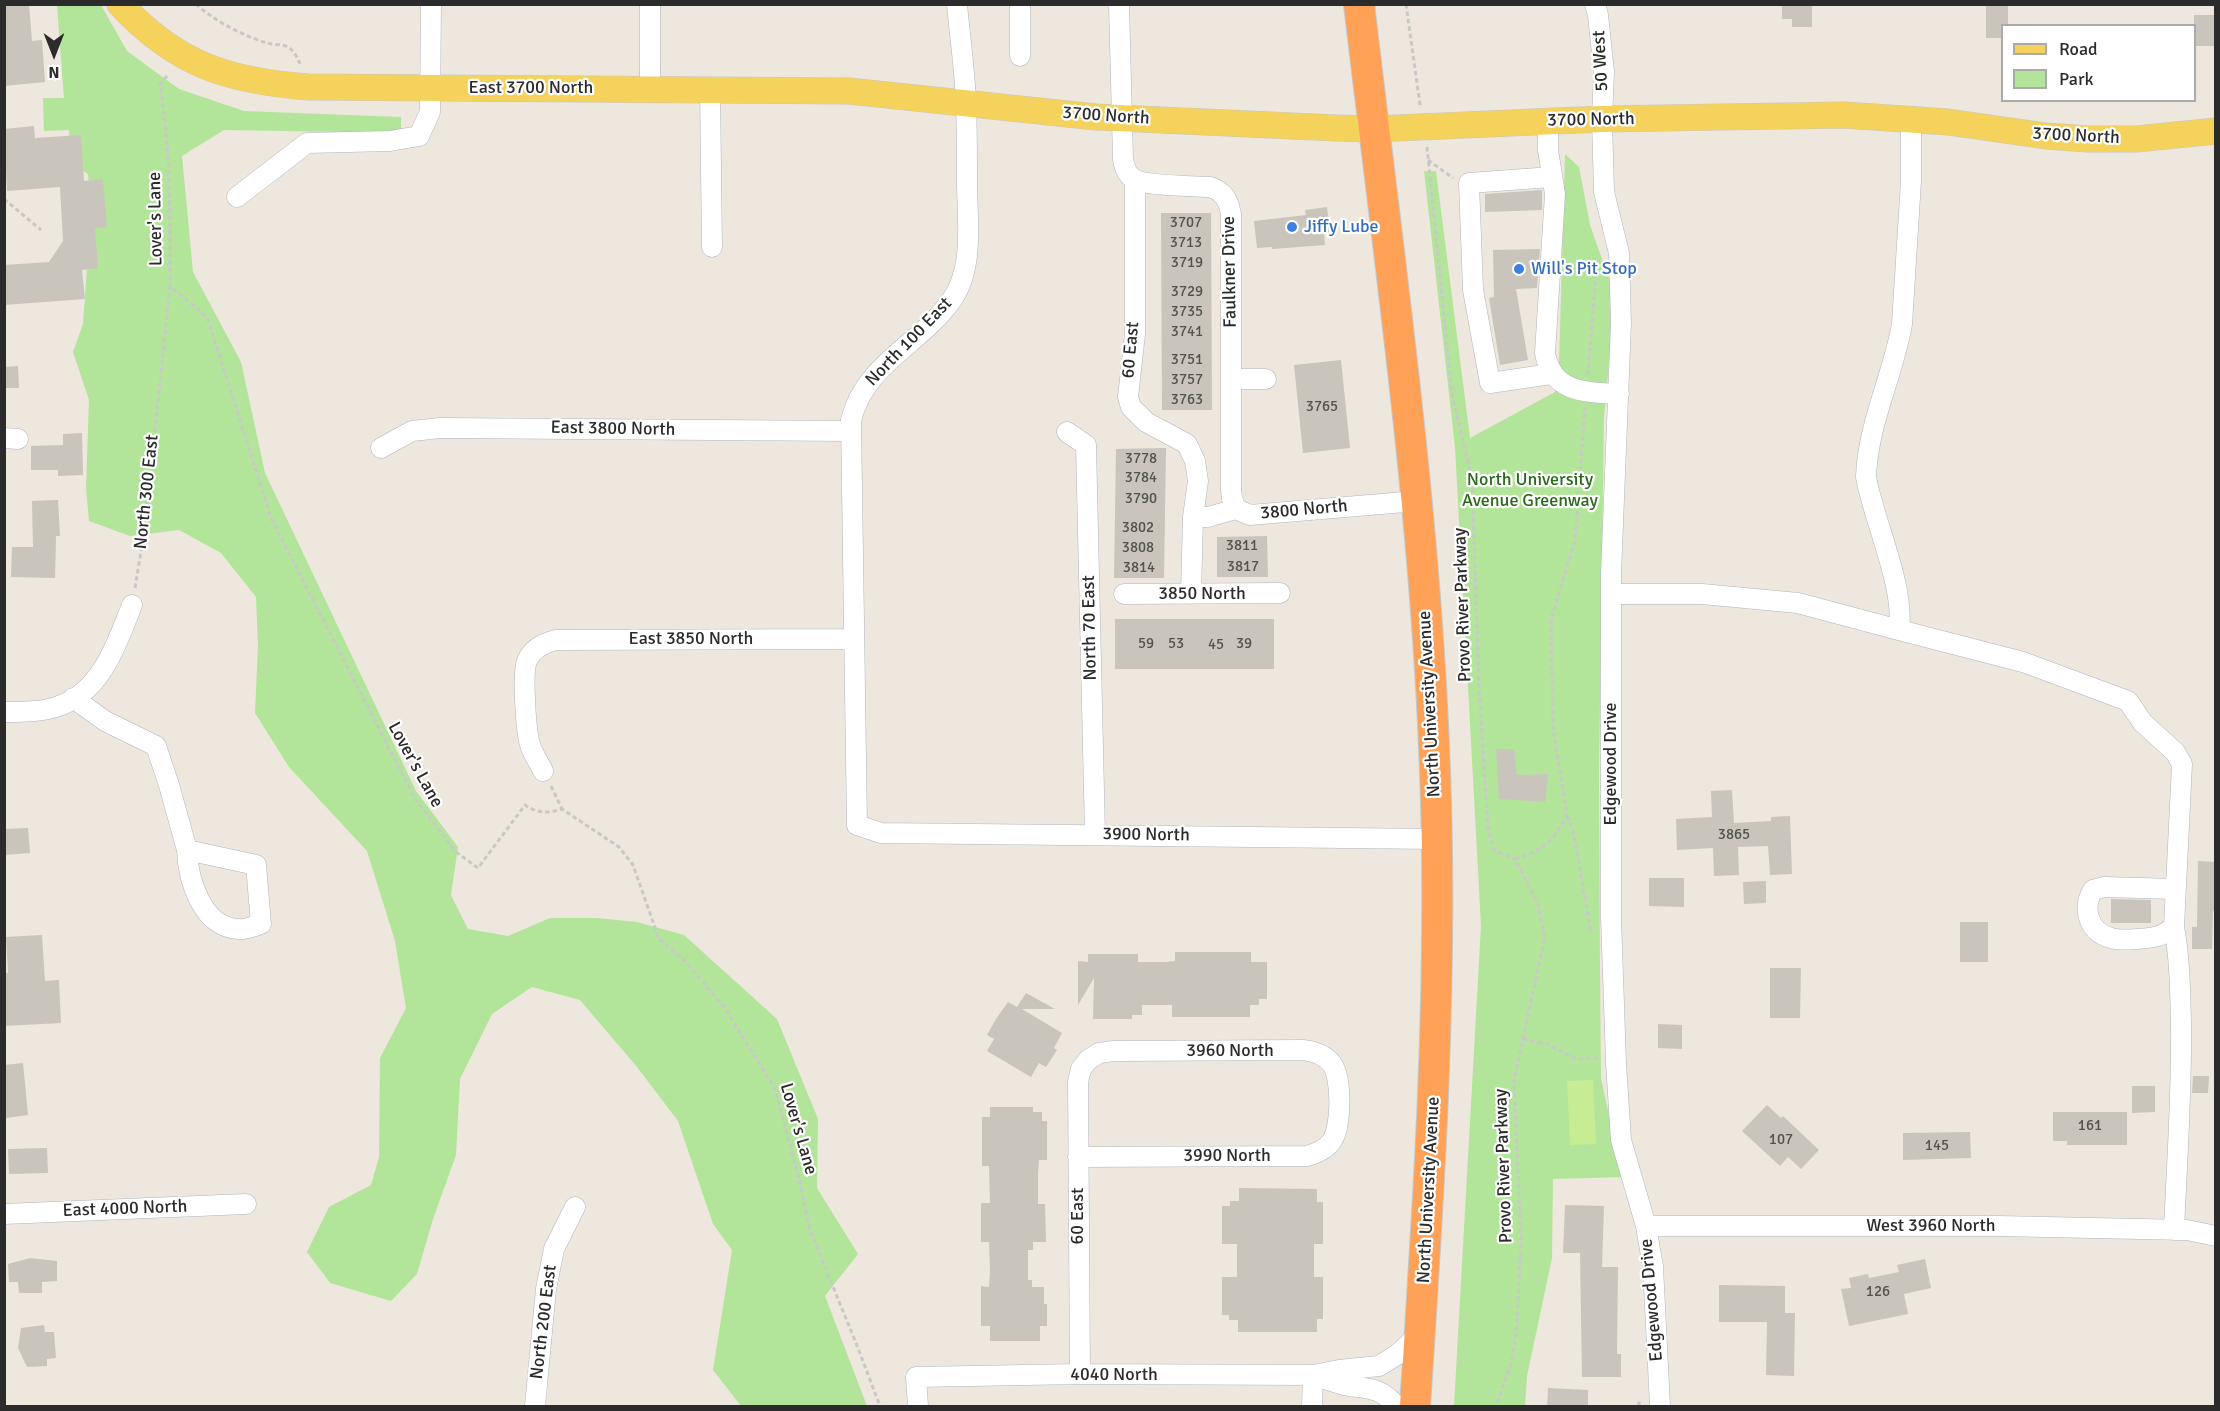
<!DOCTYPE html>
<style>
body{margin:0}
#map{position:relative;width:2220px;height:1411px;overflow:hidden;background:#ede7dd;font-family:Signika,sans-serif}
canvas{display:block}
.frame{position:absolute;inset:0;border:6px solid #2b2b2b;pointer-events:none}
.legend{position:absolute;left:2001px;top:24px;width:195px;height:78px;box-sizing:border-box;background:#fff;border:2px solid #aaa;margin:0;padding:8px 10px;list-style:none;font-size:18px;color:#2b2b2b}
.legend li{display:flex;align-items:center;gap:12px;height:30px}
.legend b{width:30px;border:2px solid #aaa}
.north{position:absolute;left:24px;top:24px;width:60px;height:60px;-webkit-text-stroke:4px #fff;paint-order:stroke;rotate:180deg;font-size:16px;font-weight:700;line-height:24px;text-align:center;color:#2b2b2b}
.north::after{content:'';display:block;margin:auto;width:21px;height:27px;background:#2b2b2b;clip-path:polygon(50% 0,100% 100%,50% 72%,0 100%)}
</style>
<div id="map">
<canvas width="2220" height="1411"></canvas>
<div class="frame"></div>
<ul class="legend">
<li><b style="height:8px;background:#f4d25c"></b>Road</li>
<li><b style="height:16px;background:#b2e599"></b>Park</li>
</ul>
<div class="north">N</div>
</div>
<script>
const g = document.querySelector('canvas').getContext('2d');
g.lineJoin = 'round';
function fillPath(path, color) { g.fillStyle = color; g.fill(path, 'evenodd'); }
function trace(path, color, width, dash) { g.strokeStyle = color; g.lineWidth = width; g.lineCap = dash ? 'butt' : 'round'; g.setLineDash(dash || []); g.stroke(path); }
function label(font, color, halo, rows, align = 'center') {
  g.font = font + ' Signika,sans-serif'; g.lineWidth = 4.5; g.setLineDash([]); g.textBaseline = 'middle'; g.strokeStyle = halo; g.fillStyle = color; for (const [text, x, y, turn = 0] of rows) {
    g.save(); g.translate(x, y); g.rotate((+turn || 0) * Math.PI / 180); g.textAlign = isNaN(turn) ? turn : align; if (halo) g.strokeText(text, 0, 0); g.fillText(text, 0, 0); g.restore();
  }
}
const green = new Path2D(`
 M 57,5 L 101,5 L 127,51 L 179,89 L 244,111 L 401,117 L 401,133 L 224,130 L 182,156 L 193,272 L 241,362 L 265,473 L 416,791 L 458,847 L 451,895 L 468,929 L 508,936 L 550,918 L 597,918 L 637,922 L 684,935 L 777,1019 L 818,1119 L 817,1188 L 858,1254 L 825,1296 L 867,1406 L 741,1406 L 713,1370 L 732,1250 L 713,1224 L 678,1121 L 637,1067 L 580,1000 L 532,987 L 492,1014 L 460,1079 L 456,1155 L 433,1219 L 417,1274 L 391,1301 L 330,1283 L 307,1252 L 329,1207 L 371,1185 L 379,1157 L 380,1058 L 406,1008 L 395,941 L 367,851 L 289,767 L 255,713 L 258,645 L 256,597 L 221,553 L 179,530 L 130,536 L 89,521 L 86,488 L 89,400 L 73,352 L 83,324 L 91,211 L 88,174 L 71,163 L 69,130 L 44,131 L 43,98 L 64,98 Z
 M 1565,154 L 1579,167 L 1590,225 L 1615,296 L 1604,417 L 1599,772 L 1600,974 L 1601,1079 L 1623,1177 L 1553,1179 L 1552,1258 L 1527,1376 L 1525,1406 L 1454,1406 L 1481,926 L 1455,447 L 1424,171 L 1436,171 L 1470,438 L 1555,392 L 1559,365 Z`);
const pitch = new Path2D(`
 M 1593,1080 L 1596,1144 L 1570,1145 L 1567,1081 Z`);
const building = new Path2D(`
 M 4,4 L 29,4 L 32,41 L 42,40 L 45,82 L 4,86 Z
 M 1782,4 L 1812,4 L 1812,27 L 1792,27 L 1792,19 L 1782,19 Z
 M 1986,4 L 2008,4 L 2008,26 L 2002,26 L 2002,38 L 1986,38 Z
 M 2194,15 L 2216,15 L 2216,46 L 2194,46 Z
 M 34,126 L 35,138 L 81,135 L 84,181 L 103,179 L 107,227 L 95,228 L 98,268 L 82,270 L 85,299 L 4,305 L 4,265 L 49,262 L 63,241 L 60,187 L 7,191 L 4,129 Z
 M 1542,190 L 1542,210 L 1485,212 L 1485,194 Z
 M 1327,207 L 1330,233 L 1324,233 L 1325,245 L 1272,249 L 1272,247 L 1257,248 L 1254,221 L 1306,215 L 1305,210 Z
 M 1161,213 L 1211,213 L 1212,410 L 1162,410 Z
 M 1540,249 L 1537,288 L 1516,289 L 1528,360 L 1500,365 L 1489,298 L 1494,297 L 1493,250 Z
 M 1341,360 L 1350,448 L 1303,453 L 1294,365 Z
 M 18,366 L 19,388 L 4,388 L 4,367 Z
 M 82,433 L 83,475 L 58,476 L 58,470 L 31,470 L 31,446 L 63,445 L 63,434 Z
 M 1166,448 L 1164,578 L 1114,578 L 1116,449 Z
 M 58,500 L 60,536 L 56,536 L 55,578 L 11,577 L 12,547 L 33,547 L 32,501 Z
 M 1267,536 L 1268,577 L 1217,577 L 1217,537 Z
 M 1115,619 L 1274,619 L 1274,669 L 1115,669 Z
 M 1496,749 L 1514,749 L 1517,775 L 1548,774 L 1545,802 L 1499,799 Z
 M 1732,790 L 1734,823 L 1771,821 L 1771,817 L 1790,816 L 1792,874 L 1770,875 L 1768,846 L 1738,847 L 1739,875 L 1714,876 L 1713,848 L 1677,850 L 1676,819 L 1712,817 L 1711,791 Z
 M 28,828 L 30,853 L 4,855 L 4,829 Z
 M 2198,861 L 2216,862 L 2216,911 L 2213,911 L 2212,949 L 2192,949 L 2192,927 L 2197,927 Z
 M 1649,878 L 1684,878 L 1684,907 L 1649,906 Z
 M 1766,881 L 1766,903 L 1744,904 L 1743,882 Z
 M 2111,899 L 2151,900 L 2151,923 L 2111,923 Z
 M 1960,922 L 1988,922 L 1988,962 L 1960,962 Z
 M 42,935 L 45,981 L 59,980 L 61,1023 L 4,1026 L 4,973 L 8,973 L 6,937 Z
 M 1175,952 L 1251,952 L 1251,962 L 1267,962 L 1267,999 L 1259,999 L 1259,1005 L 1250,1005 L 1250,1017 L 1172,1017 L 1172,1005 L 1142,1005 L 1142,1015 L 1132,1015 L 1132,1019 L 1093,1019 L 1094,978 L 1078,1005 L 1078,961 L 1088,962 L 1088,954 L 1138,954 L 1138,962 L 1166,962 L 1175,961 Z
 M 1770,968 L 1801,968 L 1800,1018 L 1770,1018 Z
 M 1026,993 L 1055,1009 L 1022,1009 L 1062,1033 L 1054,1048 L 1057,1050 L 1046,1067 L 1039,1063 L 1031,1077 L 987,1051 L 994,1039 L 987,1035 L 996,1019 L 1008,1002 L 1017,1007 Z
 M 1658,1024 L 1682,1025 L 1682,1049 L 1658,1048 Z
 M 23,1063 L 28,1115 L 6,1118 L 4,1065 Z
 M 2193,1076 L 2209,1076 L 2208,1093 L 2192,1093 Z
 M 2132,1086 L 2155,1086 L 2155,1112 L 2132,1113 Z
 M 1767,1105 L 1781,1118 L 1783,1116 L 1819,1150 L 1801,1169 L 1788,1157 L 1780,1166 L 1742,1131 Z
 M 990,1107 L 1033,1107 L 1033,1112 L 1042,1112 L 1042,1121 L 1047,1121 L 1047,1160 L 1039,1160 L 1038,1174 L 1038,1204 L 1045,1204 L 1046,1242 L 1033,1242 L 1033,1250 L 1028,1250 L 1028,1280 L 1032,1280 L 1032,1287 L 1044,1287 L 1044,1304 L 1047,1304 L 1047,1326 L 1040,1326 L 1040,1341 L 990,1341 L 990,1326 L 981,1326 L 981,1286 L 989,1287 L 990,1270 L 989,1242 L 981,1242 L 981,1203 L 990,1203 L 989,1166 L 982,1166 L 982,1117 L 990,1117 Z
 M 2053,1112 L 2127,1112 L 2127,1145 L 2067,1145 L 2067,1141 L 2053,1141 Z
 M 1970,1132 L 1971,1158 L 1903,1160 L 1903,1133 Z
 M 47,1148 L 48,1173 L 9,1174 L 8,1149 Z
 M 1239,1188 L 1317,1189 L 1317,1202 L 1323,1202 L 1323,1244 L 1314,1244 L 1314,1277 L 1323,1277 L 1323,1319 L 1317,1319 L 1317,1332 L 1238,1332 L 1238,1320 L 1229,1320 L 1229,1315 L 1222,1315 L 1222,1277 L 1237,1277 L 1237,1244 L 1222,1244 L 1222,1206 L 1230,1206 L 1230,1201 L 1239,1201 Z
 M 1565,1205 L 1604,1206 L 1602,1267 L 1618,1267 L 1617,1354 L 1621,1354 L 1621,1377 L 1582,1377 L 1580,1253 L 1563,1253 Z
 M 30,1258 L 57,1261 L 57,1281 L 42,1282 L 42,1293 L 19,1293 L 18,1282 L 9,1282 L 8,1264 Z
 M 1925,1259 L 1931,1288 L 1904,1294 L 1908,1314 L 1849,1326 L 1841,1289 L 1851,1288 L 1849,1278 L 1868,1274 L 1869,1278 L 1899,1272 L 1897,1265 Z
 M 1719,1285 L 1785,1286 L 1785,1313 L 1795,1313 L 1794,1376 L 1766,1375 L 1767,1322 L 1719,1322 Z
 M 44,1325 L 45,1332 L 54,1332 L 56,1358 L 47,1359 L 47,1366 L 27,1367 L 18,1348 L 21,1328 Z
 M 1548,1388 L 1588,1390 L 1588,1407 L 1547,1407 Z`);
const path = new Path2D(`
 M 196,4 C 214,21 244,36 267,43 C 273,45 280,44 286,46 C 294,50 297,57 300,64
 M 1406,4 L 1420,105
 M 167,76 L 160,84 C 171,151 170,218 170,286 L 207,317 L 272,520 L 415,799 L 456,852 L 478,868 L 525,805 C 538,814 548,813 562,809 L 619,847 L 633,865 L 659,939 L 685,961 L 725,1008 L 775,1089 L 798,1175 L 810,1230 L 856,1343 L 880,1406
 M 1427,147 L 1452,394 L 1472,479 L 1479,686 L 1488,828 L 1494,850 L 1515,859 L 1538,904 L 1545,937 L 1514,1080 L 1521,1240 L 1517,1326 L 1512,1361 L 1496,1406
 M 1428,160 L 1453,178
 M 4,199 L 41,230
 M 1588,375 L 1597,260
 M 135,588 L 145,526 L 170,286
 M 551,786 L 562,809
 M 1567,816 L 1573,830 L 1590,927 L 1593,931
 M 1515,859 C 1547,848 1549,845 1567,816 L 1553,728 L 1551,619 L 1575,541 L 1585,408
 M 1523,1039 L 1547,1044 L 1576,1059 L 1598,1058
 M 1639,1406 L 1639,1399`);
const minor = new Path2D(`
 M 650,4 L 650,89
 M 957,4 C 960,38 965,71 966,104 C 967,130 967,156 967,181 C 967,219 975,268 951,301 C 919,345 865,364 851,420 L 857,825 L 881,833 L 1437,839
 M 1020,4 L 1020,56
 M 1119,4 L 1123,159 C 1124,166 1127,175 1134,179 C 1145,186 1194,186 1210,187 C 1224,192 1228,199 1231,214 L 1231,490 L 1232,498 L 1236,509
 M 1595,4 L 1598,15 L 1604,72 L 1602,119 L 1604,192 L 1619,253 L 1621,323 L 1611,574 L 1611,917 L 1616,1063 L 1621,1140 L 1646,1226 L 1653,1267 L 1660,1406
 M 710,90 L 712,247
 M 1548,121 L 1548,150 L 1555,194 L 1545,353 C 1552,393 1585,392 1619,394
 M 1135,180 L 1135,334 L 1128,397 L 1131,407 L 1146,422 L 1187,444 L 1195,461 L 1198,481 L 1193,517 L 1191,594
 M 237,197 L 307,143 L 390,141 L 419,136 L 430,112 L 431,4
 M 1551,374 L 1490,383 L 1473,290 L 1469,183 L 1552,177
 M 1231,379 L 1266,379
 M 1067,432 L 1086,445 L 1095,835
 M 4,438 L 18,439
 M 381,448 L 412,431 L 440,428 L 850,431
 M 1193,517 L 1208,517 L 1236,509 L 1250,515 L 1417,501
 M 1124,594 L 1280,593
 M 1611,594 L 1702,594 L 1798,603 L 1899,630 C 1905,586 1874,522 1866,477 C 1868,423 1893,376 1902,324 L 1911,181 L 1911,120
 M 1899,630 L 2023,662 L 2128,701 L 2143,723 L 2175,752 L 2182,764 L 2174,927 C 2169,930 2163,935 2158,936 C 2148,939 2120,941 2111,938 C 2088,932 2082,908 2093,890 L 2104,887 L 2175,889
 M 73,698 L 105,721 L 156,746 L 169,785 L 187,850 L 256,865 L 261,924 C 254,926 245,930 238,929 C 202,927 188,880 187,850
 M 4,712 C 22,712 43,712 59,706 C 102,691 117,643 132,605
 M 543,771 C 538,761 531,751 529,741 C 526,726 522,673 527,661 C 532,649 544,643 556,640 L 853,639
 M 2174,927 C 2180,959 2180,990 2181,1023 C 2182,1092 2177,1161 2174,1230
 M 1078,1157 L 1307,1156 C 1316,1153 1325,1150 1331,1142 C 1342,1128 1342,1078 1332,1064 C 1325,1055 1313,1051 1303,1050 L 1114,1051 L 1099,1053 L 1088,1060 L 1081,1069 L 1078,1082 L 1080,1374
 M 4,1214 L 246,1204
 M 1646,1226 L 1998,1226 L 2187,1230 L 2216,1236
 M 1315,1376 C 1326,1379 1338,1384 1349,1386 C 1372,1389 1380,1388 1397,1406
 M 535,1406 L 546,1289 L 554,1249 L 575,1207
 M 918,1406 L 916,1377 L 1080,1374 L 1313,1375 L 1339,1370 L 1379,1366 L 1398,1354 L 1420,1334
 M 1312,1406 L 1313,1375`);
const major = new Path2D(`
 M 120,4 C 177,65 228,81 309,87 L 849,91 L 1096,117 L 1336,128 L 1374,129 L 1602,119 L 1844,115 L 1948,122 L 2046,136 L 2088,139 L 2136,139 L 2216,131`);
const highway = new Path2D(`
 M 1359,4 C 1389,260 1426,514 1435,771 C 1443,983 1429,1195 1415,1406`);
const markers = [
 [1292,227,6,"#3f7fe0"],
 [1519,269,6,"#3f7fe0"]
];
const numberNames = [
 ["3707",1186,223],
 ["3713",1186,243],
 ["3719",1187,263],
 ["3729",1187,292],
 ["3735",1187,312],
 ["3741",1187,332],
 ["3751",1187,360],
 ["3757",1187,380],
 ["3763",1187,400],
 ["3765",1322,407],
 ["3778",1141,459],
 ["3784",1141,478],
 ["3790",1141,499],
 ["3802",1138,528],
 ["3811",1242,546],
 ["3808",1138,548],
 ["3817",1243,567],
 ["3814",1139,568],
 ["59",1146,644],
 ["53",1176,644],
 ["39",1244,644],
 ["45",1216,645],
 ["3865",1734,835],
 ["161",2090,1126],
 ["107",1781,1140],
 ["145",1937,1146],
 ["126",1878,1292]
];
const streetNames = [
 ["50 West",1601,61,-93],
 ["East 3700 North",531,88],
 ["3700 North",1106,116,4],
 ["3700 North",1591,120,-1],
 ["3700 North",2076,136,3],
 ["Lover's Lane",156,219,-91],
 ["Faulkner Drive",1230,272,-91],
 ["North 100 East",909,342,-46],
 ["60 East",1131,350,-85],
 ["East 3800 North",613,429,1],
 ["North 300 East",147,492,-84],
 ["3800 North",1304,510,-5],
 ["3850 North",1202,594],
 ["Provo River Parkway",1463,605,-92],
 ["North 70 East",1090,628,-91],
 ["East 3850 North",691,639],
 ["North University Avenue",1430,704,-93],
 ["Edgewood Drive",1611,764,-90],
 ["Lover's Lane",415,765,61],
 ["3900 North",1146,835,1],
 ["3960 North",1230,1051],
 ["Lover's Lane",798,1129,74],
 ["3990 North",1227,1156],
 ["Provo River Parkway",1504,1166,-92],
 ["North University Avenue",1429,1190,-87],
 ["East 4000 North",125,1209,-2],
 ["60 East",1078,1216,-90],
 ["West 3960 North",1931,1226],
 ["Edgewood Drive",1652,1300,-95],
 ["North 200 East",544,1322,-83],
 ["4040 North",1114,1375]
];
const shopNames = [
 ["Jiffy Lube",1304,227],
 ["Will's Pit Stop",1531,269]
];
const parkNames = [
 ["North University",1530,480],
 ["Avenue Greenway",1530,501]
];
fillPath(green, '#b2e599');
fillPath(pitch, '#c6ed94');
fillPath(building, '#c9c5bc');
trace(minor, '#b1b4bf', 21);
trace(major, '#c8c8c8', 27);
trace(highway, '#c8c8c8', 32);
trace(path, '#c8c8c8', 3, [4.5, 3]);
trace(minor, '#fff', 20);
trace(major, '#f4d25c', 26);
trace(highway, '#ffa157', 30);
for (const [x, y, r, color] of markers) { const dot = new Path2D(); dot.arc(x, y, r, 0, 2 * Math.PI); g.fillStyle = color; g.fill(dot); trace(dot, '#fff', 2); }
label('15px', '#52524f', null, numberNames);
label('18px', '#2b2b2b', '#fff', streetNames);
label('18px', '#366cbe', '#fff', shopNames, 'left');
label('18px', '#296b19', '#fff', parkNames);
</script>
